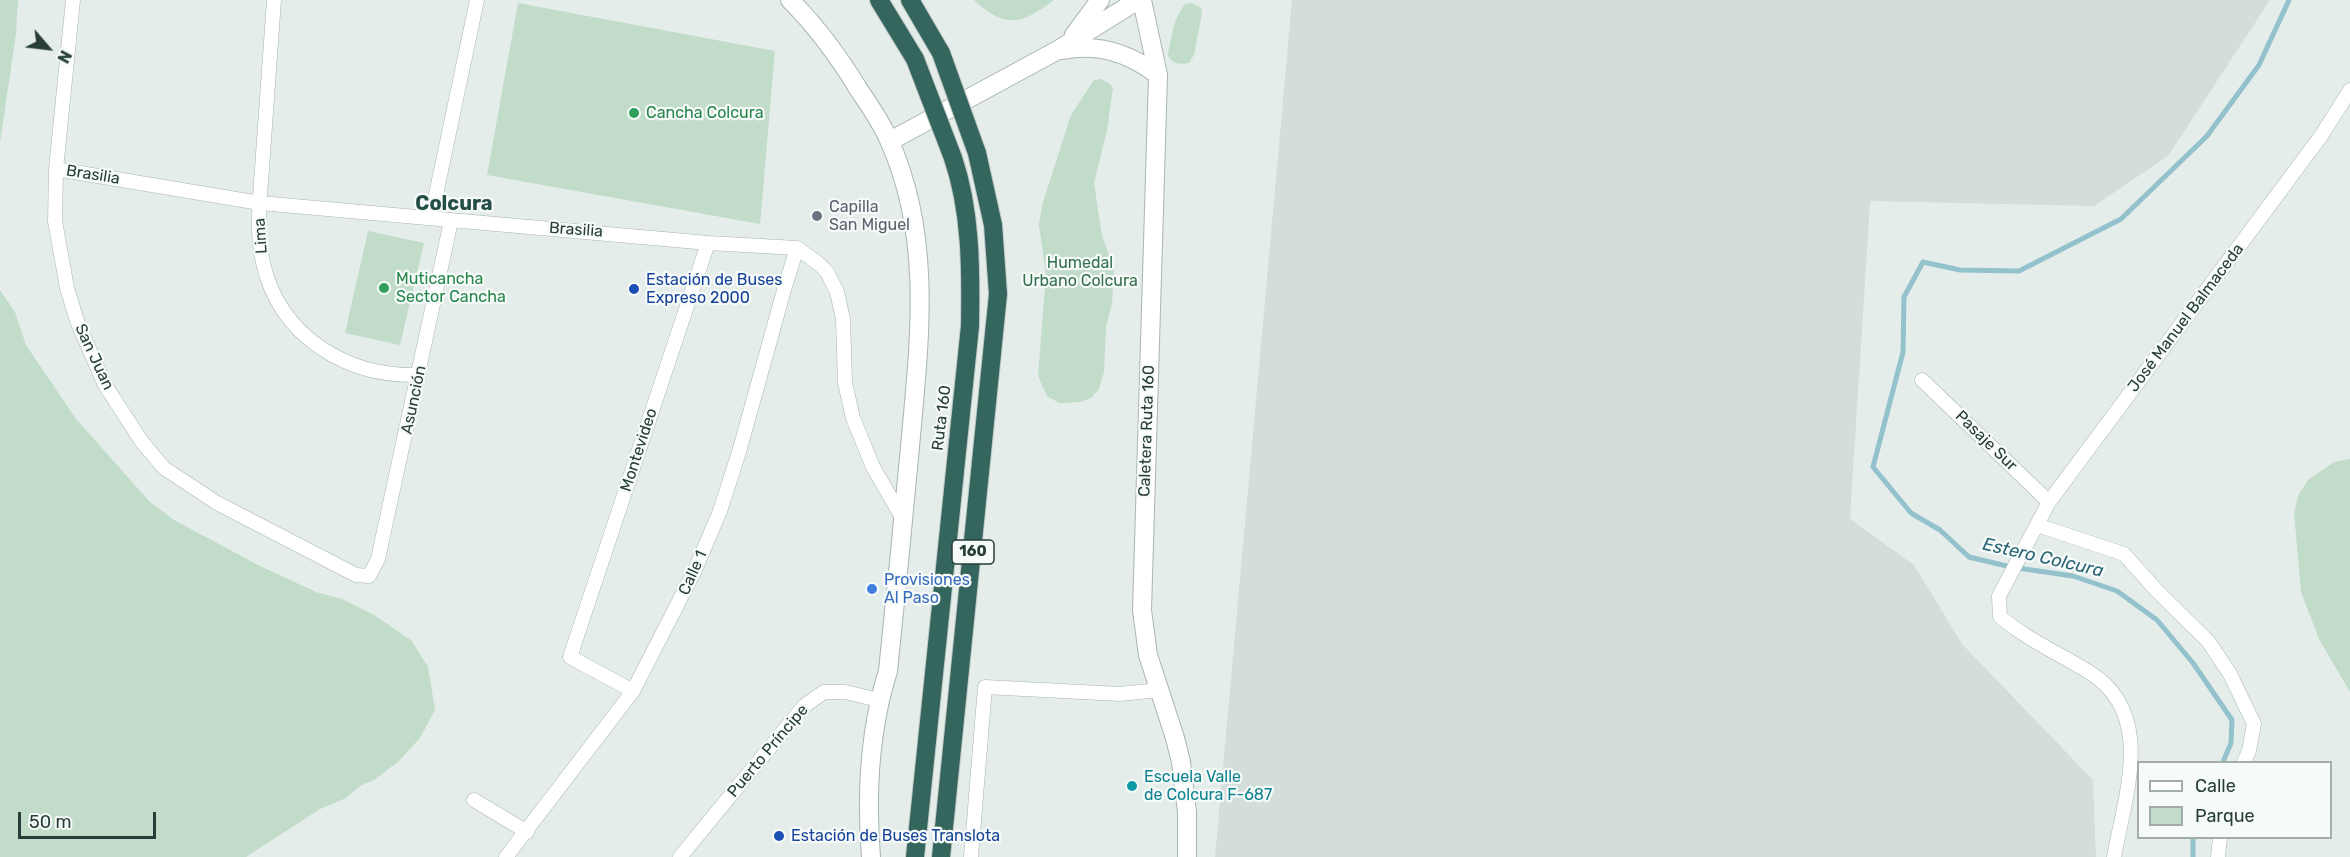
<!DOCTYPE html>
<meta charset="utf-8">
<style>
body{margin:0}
#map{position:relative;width:2350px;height:857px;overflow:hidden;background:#e5edea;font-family:Rubik,sans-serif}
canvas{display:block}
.legend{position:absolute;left:2137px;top:761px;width:195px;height:78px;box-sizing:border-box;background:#f6faf8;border:2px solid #a3aeab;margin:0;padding:8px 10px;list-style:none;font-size:18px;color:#263d38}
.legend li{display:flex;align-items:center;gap:12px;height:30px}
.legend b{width:30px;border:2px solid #a3aeab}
.north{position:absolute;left:18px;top:18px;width:60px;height:60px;-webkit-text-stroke:4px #f6faf8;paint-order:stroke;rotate:118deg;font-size:16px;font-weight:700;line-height:24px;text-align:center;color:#263d38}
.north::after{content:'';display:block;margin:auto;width:21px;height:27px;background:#263d38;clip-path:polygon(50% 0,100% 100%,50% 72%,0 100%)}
.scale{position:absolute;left:18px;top:812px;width:138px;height:27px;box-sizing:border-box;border:3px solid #263d38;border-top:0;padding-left:8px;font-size:18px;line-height:21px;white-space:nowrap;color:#263d38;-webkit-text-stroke:4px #f6faf8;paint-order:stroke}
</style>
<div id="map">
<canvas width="2350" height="857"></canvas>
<ul class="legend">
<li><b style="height:8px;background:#fff"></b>Calle</li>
<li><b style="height:16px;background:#c1dcc9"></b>Parque</li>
</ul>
<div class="north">N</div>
<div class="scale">50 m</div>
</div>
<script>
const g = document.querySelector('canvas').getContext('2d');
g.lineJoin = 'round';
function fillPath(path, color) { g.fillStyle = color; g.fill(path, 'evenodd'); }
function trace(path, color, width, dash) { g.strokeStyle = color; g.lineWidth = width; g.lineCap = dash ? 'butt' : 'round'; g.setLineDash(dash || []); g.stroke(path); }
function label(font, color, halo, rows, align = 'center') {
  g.font = font + ' Rubik,sans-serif'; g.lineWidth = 4.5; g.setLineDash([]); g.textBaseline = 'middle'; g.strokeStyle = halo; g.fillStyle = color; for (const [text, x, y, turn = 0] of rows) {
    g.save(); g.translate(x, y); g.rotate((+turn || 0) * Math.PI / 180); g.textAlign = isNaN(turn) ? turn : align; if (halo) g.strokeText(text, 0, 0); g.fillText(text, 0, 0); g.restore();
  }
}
const built = new Path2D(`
 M 1292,0 L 2270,0 L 2168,156 L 2094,206 L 1870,201 L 1850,519 L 1914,565 L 1962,644 L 2093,780 L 2096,857 L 1215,857 Z`);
const green = new Path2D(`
 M 0,0 L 18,0 L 16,34 L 0,142 Z
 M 974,0 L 1054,0 C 1021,25 1005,29 974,0 Z
 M 518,3 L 775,51 L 760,224 L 487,175 Z
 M 1192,3 L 1201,8 L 1202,13 L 1194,55 L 1189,63 C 1181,65 1170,64 1168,54 C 1171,38 1174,17 1185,4 Z
 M 1101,79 L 1110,84 L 1113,88 L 1107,130 L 1094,183 L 1102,236 L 1114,268 L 1112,303 L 1106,327 L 1104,372 L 1099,389 L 1091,398 L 1081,402 L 1059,403 L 1047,396 L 1038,376 L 1046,275 L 1039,225 L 1042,205 L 1071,115 L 1094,80 Z
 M 368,231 L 424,243 L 400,345 L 345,333 Z
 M 0,290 L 15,312 L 26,345 L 76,419 L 150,502 L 174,520 L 260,566 L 316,592 L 342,599 L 374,615 L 412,641 L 428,667 L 435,710 L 420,738 L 399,761 L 374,780 L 360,786 L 346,798 L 320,809 L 246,857 L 0,857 Z
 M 2350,459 L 2350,692 L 2319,639 L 2301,592 L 2294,512 L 2299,494 L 2308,480 L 2334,462 Z`);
const stream = new Path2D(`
 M 2223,762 L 2231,743 L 2232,720 L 2193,663 L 2157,620 L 2117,591 L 2073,576 L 2011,567 L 1969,557 L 1940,530 L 1911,513 L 1873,467 L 1903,352 L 1904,297 L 1923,262 L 1960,270 L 2019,271 L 2121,219 L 2207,136 L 2259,65 L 2289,0
 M 2193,857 L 2193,838`);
const minor = new Path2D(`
 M 73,0 L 56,169 L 55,221 L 67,288 L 77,321 L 105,385 L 142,442 L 164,468 L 217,503 L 356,575 L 369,576 L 378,559 L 451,221
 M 274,0 C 270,51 267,103 263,154 C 261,190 255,228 263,263 C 280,337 347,377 419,375
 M 56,169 L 260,203 L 708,243 L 797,248 L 819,264 L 827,272 L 837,292 L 843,319 L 845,383 L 853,418 L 873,467 L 903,519
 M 431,218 L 477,0
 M 1922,380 L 2049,502
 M 2037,525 L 2124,554 L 2157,591 L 2208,641 L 2230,674 L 2254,724 L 2249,751 L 2244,762
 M 633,691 L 570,657 L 708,243
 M 474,800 L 527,832
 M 506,857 L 633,691 L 694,572 L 720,511 L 739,452 L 784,290 L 797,248
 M 680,857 L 804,706 L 824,692 L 845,692 L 879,700
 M 971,857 L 985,687 L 1120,694 L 1159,690
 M 2114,857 C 2125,795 2156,713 2089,672 C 2058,653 2030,641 2000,617 L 1999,596 L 2049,502 L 2321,136 L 2350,90
 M 2218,857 L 2220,838`);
const tertiary = new Path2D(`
 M 790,0 C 817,27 839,57 859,90 C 870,106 881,122 889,140 C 932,235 920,336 911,436 C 904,514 896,593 888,671 C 869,731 866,794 871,857
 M 1142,0 L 1158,75 L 1142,610 L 1148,655 L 1175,738 L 1181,762 L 1187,812 L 1187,857
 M 1074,35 L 1100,0
 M 1063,50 C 1099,43 1129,53 1158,75
 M 890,141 L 1058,50 L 1138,0`);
const motorway = new Path2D(`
 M 879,0 L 915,59
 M 910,0 L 941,53
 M 915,857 L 970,326 C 971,269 971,211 953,158
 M 941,857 L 998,294 L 993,225 L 977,153`);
const motorwayBridge = new Path2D(`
 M 941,53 L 977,153
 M 915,59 L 953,158`);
const markers = [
 [634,113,6,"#2e9e5b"],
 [817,216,6,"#6b7280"],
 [384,288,6,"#2e9e5b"],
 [634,289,6,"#1a4fb4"],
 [872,589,6,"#3f7fe0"],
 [1132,786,6,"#0f9aa8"],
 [779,836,6,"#1a4fb4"]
];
const shields = [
 [973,552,42]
];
const shieldNames = [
 ["160",973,552]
];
const leisureNames = [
 ["Cancha Colcura",646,113],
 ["Muticancha",396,279],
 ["Sector Cancha",396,297]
];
const streetNames = [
 ["Brasilia",93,175,9],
 ["Brasilia",576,230,4],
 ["Lima",261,236,-94],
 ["José Manuel Balmaceda",2186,318,-53],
 ["San Juan",94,357,65],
 ["Asunción",414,400,-78],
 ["Ruta 160",942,418,-83],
 ["Caletera Ruta 160",1147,431,-88],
 ["Pasaje Sur",1986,441,44],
 ["Montevideo",639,450,-72],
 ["Calle 1",693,573,-66],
 ["Puerto Príncipe",768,751,-50]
];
const worshipNames = [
 ["Capilla",829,207],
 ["San Miguel",829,225]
];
const parkNames = [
 ["Humedal",1080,263],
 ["Urbano Colcura",1080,281]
];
const transitNames = [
 ["Estación de Buses",646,280],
 ["Expreso 2000",646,298],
 ["Estación de Buses Translota",791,836]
];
const shopNames = [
 ["Provisiones",884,580],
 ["Al Paso",884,598]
];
const cultureNames = [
 ["Escuela Valle",1144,777],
 ["de Colcura F-687",1144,795]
];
const waterNames = [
 ["Estero Colcura",2043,558,13]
];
const quarterNames = [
 ["Colcura",454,204]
];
fillPath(built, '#d3ddd9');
fillPath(green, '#c1dcc9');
trace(stream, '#93c1cc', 5);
trace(minor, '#a8b5b1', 15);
trace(tertiary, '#a8b5b1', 20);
trace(motorway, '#c2c9c7', 20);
trace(minor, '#fff', 14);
trace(tertiary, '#fff', 18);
trace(motorway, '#35665e', 18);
trace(motorwayBridge, '#c2c9c7', 20, []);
trace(motorwayBridge, '#35665e', 18);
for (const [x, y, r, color] of markers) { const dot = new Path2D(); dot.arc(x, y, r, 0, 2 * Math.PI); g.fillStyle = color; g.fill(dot); trace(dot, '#f6faf8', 2); }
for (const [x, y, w] of shields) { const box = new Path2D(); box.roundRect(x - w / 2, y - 12, w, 24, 4.5); g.fillStyle = '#f6faf8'; g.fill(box); trace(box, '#263d38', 1.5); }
label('bold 15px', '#263d38', null, shieldNames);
label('16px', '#27864d', '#f6faf8', leisureNames, 'left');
label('16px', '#263d38', '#f6faf8', streetNames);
label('16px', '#5b616d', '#f6faf8', worshipNames, 'left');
label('16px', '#34704e', '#f6faf8', parkNames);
label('16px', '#164399', '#f6faf8', transitNames, 'left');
label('16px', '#366cbe', '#f6faf8', shopNames, 'left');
label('16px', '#0d838f', '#f6faf8', cultureNames, 'left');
label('italic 18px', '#266374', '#f6faf8', waterNames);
label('bold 20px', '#244d45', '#f6faf8', quarterNames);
</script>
